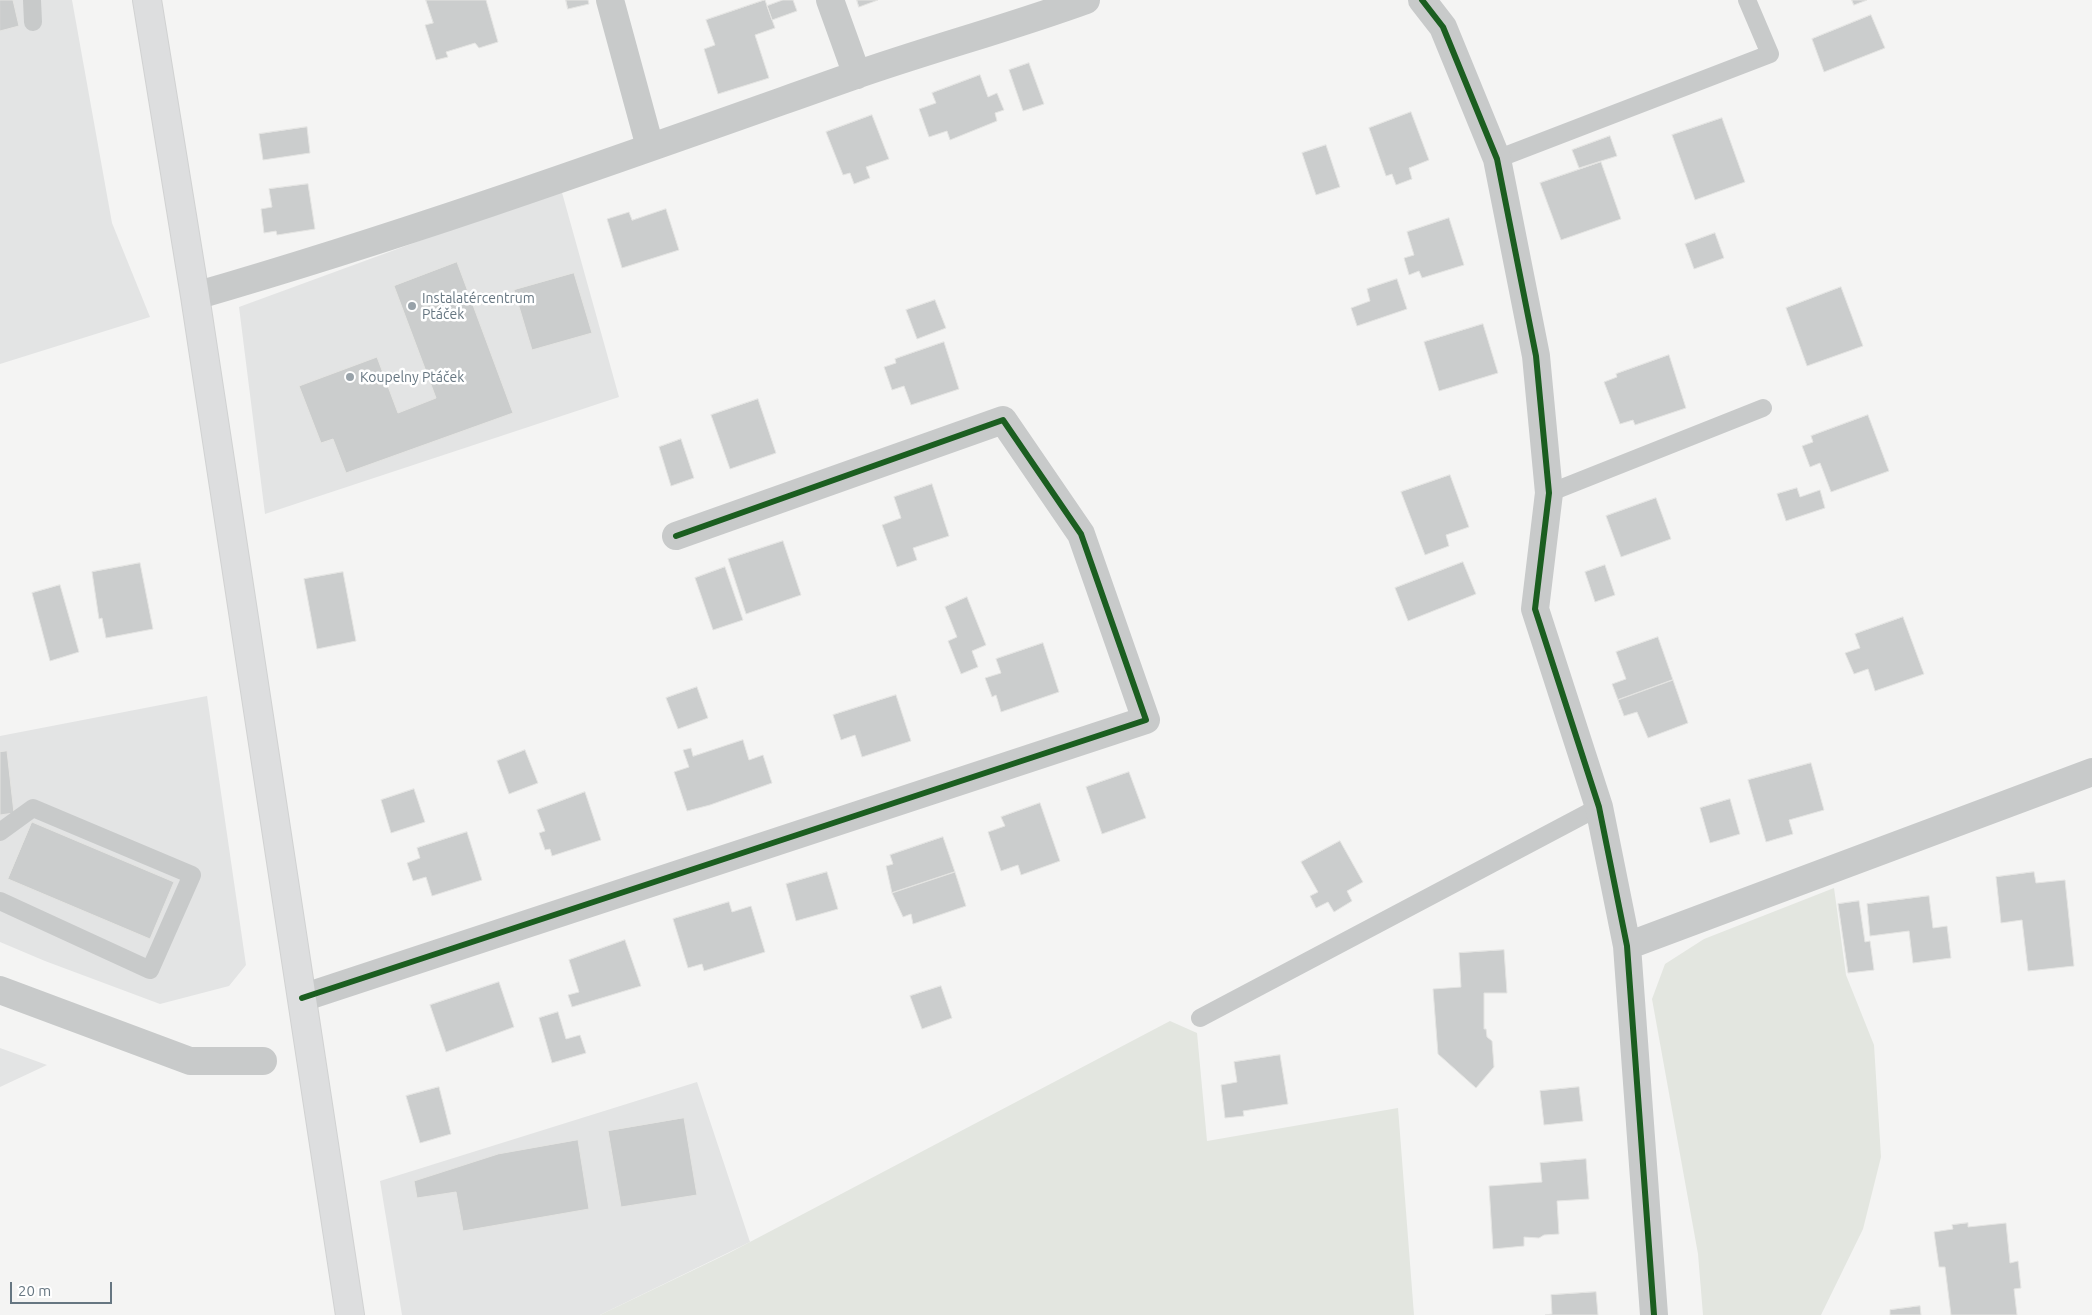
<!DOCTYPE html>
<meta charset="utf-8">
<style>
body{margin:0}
#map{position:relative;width:2092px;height:1315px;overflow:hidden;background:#f4f4f3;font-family:Ubuntu,sans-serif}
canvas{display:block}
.scale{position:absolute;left:10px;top:1282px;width:102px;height:22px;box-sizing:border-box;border:2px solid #667681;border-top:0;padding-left:6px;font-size:15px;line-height:18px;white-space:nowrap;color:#667681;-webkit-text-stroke:4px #fff;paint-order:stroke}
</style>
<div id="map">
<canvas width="2092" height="1315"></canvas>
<div class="scale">20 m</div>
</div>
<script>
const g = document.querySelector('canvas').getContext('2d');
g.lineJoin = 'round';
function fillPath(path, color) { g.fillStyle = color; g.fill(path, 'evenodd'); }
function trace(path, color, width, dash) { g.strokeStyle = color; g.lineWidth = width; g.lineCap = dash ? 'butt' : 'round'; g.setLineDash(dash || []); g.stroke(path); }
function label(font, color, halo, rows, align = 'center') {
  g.font = font + ' Ubuntu,sans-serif'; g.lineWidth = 5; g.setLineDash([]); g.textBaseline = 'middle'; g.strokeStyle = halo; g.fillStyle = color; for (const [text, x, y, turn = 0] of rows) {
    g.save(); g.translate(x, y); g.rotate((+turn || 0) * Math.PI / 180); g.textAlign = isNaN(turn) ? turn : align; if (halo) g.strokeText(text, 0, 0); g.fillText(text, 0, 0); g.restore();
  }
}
const built = new Path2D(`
 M 0,0 L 72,0 L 112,223 L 150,317 L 0,364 Z
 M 561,189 L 619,397 L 265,514 L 239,307 Z
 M 207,696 L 246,965 L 229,986 L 160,1004 L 45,961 L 0,942 L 0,736 Z
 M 0,1048 L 47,1065 L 0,1087 Z
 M 697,1082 L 750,1242 L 600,1315 L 402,1315 L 380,1181 Z`);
const green = new Path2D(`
 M 1834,888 L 1846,975 L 1874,1045 L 1881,1157 L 1863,1229 L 1821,1315 L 1703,1315 L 1698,1254 L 1652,999 L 1665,964 L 1704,939 Z
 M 1170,1021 L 1197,1033 L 1207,1141 L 1398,1108 L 1414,1315 L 600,1315 L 729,1253 Z`);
const building = new Path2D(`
 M 0,0 L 13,0 L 19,26 L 0,31 Z
 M 426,0 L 486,0 L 498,42 L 479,48 L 475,43 L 446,52 L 448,57 L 436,60 L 425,25 L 433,23 Z
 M 566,0 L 588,0 L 589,4 L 568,9 Z
 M 765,0 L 775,28 L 755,35 L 769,78 L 718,94 L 704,49 L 715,45 L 706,20 Z
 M 783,0 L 793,0 L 797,11 L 772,20 L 767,6 Z
 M 857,0 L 878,0 L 859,7 Z
 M 1852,0 L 1867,0 L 1854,5 Z
 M 1871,15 L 1885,48 L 1824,72 L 1812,39 Z
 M 1029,63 L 1044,104 L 1023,111 L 1009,70 Z
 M 980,75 L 988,97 L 997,93 L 1004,110 L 995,113 L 997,121 L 950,140 L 947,131 L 929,137 L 919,109 L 936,103 L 932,93 Z
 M 1411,112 L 1429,160 L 1409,168 L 1412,179 L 1396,185 L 1392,174 L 1386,176 L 1369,128 Z
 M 872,115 L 889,159 L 866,167 L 870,178 L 854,184 L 850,173 L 843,175 L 826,132 Z
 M 1722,118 L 1745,182 L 1695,200 L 1672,135 Z
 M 307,127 L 310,153 L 263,160 L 259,134 Z
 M 1610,136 L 1617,156 L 1579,168 L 1572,150 Z
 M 1326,145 L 1340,187 L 1316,195 L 1302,153 Z
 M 1601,162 L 1621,219 L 1561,240 L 1540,183 Z
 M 308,184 L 315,229 L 277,235 L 276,231 L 264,233 L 261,209 L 272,207 L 269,189 Z
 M 666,209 L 679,250 L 622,268 L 607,219 L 629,212 L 632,220 Z
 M 1449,218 L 1464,265 L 1422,278 L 1419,271 L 1409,275 L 1404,258 L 1414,255 L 1407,232 Z
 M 1715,233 L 1724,258 L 1694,269 L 1685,244 Z
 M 457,262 L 513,413 L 346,473 L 333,439 L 321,443 L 299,386 L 377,357 L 398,413 L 436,398 L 394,286 Z
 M 574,273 L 592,333 L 532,350 L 514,290 Z
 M 1397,279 L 1407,309 L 1357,326 L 1351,308 L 1370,301 L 1367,289 Z
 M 1841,287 L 1863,346 L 1807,366 L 1786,308 Z
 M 935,300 L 946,328 L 917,339 L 906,310 Z
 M 1483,324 L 1498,373 L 1439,391 L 1424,342 Z
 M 944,342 L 959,389 L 911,405 L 904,386 L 892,390 L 884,367 L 896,363 L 895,359 Z
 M 1669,355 L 1686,408 L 1635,425 L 1633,420 L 1620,424 L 1604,382 L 1617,377 L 1616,374 Z
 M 758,399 L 776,453 L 730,469 L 711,415 Z
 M 1868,415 L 1889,471 L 1831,492 L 1820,463 L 1810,467 L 1802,446 L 1813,442 L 1811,436 Z
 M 681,439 L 694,478 L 671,486 L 659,447 Z
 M 1450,475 L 1469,527 L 1446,535 L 1449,546 L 1425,555 L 1401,492 Z
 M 932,484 L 949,536 L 913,548 L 917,560 L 897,567 L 882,525 L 901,518 L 894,497 Z
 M 1797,488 L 1800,497 L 1820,490 L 1825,508 L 1786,521 L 1777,494 Z
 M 1656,498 L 1671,539 L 1621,557 L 1606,516 Z
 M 783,541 L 801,595 L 746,614 L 728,559 Z
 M 1463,562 L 1476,594 L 1408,621 L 1395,588 Z
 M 140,563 L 153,629 L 106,638 L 102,618 L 99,619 L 92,572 Z
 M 1605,565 L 1615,595 L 1595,602 L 1585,572 Z
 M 725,567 L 743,620 L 713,630 L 695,578 Z
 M 343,572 L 356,641 L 317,649 L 304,579 Z
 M 60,585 L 79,652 L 50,661 L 32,593 Z
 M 967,597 L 986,645 L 972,651 L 978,667 L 961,674 L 948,641 L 957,637 L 945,607 Z
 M 1903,617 L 1924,674 L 1875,691 L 1868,669 L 1854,674 L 1845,653 L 1860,648 L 1855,634 Z
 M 1658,637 L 1673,680 L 1618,700 L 1612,684 L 1626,679 L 1616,652 Z
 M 1043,643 L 1059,692 L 1001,712 L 996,695 L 992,697 L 985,678 L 1001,673 L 996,659 Z
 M 1673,680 L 1688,723 L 1648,738 L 1637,712 L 1624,716 L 1618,700 Z
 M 697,687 L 708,718 L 678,729 L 666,698 Z
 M 896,695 L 911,741 L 862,757 L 855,735 L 841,740 L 833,715 Z
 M 743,740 L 749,760 L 763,755 L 772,783 L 710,805 L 687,811 L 674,772 L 689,767 L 683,750 L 691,748 L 693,756 Z
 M 525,750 L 538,783 L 509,794 L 497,761 Z
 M 7,751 L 14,813 L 0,815 L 0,752 Z
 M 1811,763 L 1824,810 L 1789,820 L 1793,834 L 1766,842 L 1748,780 Z
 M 1129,772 L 1146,818 L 1102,834 L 1086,787 Z
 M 414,789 L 425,822 L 391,833 L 381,800 Z
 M 585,792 L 601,840 L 552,856 L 550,849 L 545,850 L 539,833 L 545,831 L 537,810 Z
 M 1730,799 L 1740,834 L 1710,843 L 1700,808 Z
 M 1040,803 L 1060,861 L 1021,875 L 1018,865 L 1001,871 L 988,832 L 1005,826 L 1001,817 Z
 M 32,822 L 174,882 L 150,939 L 8,879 Z
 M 467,832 L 482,880 L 432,896 L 426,877 L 413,881 L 407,863 L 420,858 L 417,848 Z
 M 943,837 L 955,872 L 892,893 L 886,866 L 893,864 L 890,855 Z
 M 1340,841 L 1363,882 L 1347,891 L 1352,901 L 1334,912 L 1328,902 L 1316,908 L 1310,896 L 1318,892 L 1301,862 Z
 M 827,872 L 838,909 L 796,921 L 786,884 Z
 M 955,872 L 966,906 L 913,924 L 911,914 L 903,917 L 892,893 Z
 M 2034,872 L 2036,883 L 2065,880 L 2074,966 L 2028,971 L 2022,920 L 2001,923 L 1996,877 Z
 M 1929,896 L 1933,928 L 1947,926 L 1951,958 L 1913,963 L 1909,931 L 1870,936 L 1867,904 Z
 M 1859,901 L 1865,942 L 1870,941 L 1874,970 L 1848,973 L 1838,904 Z
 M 729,902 L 732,912 L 751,906 L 765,952 L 704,971 L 702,964 L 688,968 L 673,919 Z
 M 625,940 L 641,986 L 572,1007 L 568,995 L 579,992 L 569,960 Z
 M 1504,950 L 1507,993 L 1484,993 L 1484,1029 L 1486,1029 L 1487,1037 L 1492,1041 L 1494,1067 L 1476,1088 L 1438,1054 L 1433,989 L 1461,987 L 1459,953 Z
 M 499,982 L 514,1027 L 446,1052 L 430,1005 Z
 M 941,986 L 952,1018 L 922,1029 L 910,996 Z
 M 558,1012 L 566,1039 L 580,1035 L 586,1053 L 552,1063 L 539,1018 Z
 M 1280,1055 L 1288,1104 L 1243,1111 L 1244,1116 L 1225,1118 L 1221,1085 L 1237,1082 L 1234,1062 Z
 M 439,1087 L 451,1134 L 420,1143 L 406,1096 Z
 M 1579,1087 L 1583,1121 L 1544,1125 L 1540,1091 Z
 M 684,1118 L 697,1195 L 621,1207 L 608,1131 Z
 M 578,1140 L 589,1209 L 463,1231 L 456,1192 L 417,1198 L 414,1181 L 498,1154 Z
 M 1586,1159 L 1589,1199 L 1557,1201 L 1559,1234 L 1544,1235 L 1539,1238 L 1524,1237 L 1524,1246 L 1493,1249 L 1489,1186 L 1542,1182 L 1540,1163 Z
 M 1968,1223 L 1968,1227 L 2006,1223 L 2010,1263 L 2018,1261 L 2021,1288 L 2014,1289 L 2017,1315 L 1951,1315 L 1945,1267 L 1939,1267 L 1934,1232 L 1953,1229 L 1952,1225 Z
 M 1596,1292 L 1598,1315 L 1545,1315 L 1552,1314 L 1551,1295 Z
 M 1920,1306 L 1921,1315 L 1890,1315 L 1890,1310 Z`);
const service = new Path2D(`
 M 32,0 L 33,22
 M 1497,159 L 1770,54 L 1747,0
 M 1549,493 L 1763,408
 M 0,832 L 33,808 L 192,875 L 150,970 L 0,901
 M 1200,1018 L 1599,807`);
const minor = new Path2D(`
 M 610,0 L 650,147
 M 830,0 L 857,75
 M 1422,0 L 1443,27 L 1497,159 L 1536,356 L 1549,493 L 1535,609 L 1599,807 L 1627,946 L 1654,1315
 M 195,296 C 417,232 635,153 853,76 C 930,49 1009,28 1086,0
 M 1627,946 L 2092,772
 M 0,990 L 190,1061 L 263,1061
 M 302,998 L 1146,720 L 1081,534 L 1003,420 L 676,536`);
const secondary = new Path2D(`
 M 147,0 L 195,296 L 350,1315`);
const cycleway = new Path2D(`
 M 1422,0 L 1443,27 L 1497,159 L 1536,356 L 1549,493 L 1535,609 L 1599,807 L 1627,946 L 1654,1315
 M 302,998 L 1146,720 L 1081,534 L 1003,420 L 676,536`);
const markers = [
 [412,306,5,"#98a2a9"],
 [350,377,5,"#98a2a9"]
];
const poiNames = [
 ["Instalatércentrum",422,298],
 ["Ptáček",422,314],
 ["Koupelny Ptáček",360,377]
];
fillPath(built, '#e3e4e4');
fillPath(green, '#e3e6e0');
fillPath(building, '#cbcdcd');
trace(building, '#e4e4e2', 1);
trace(secondary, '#d1d2d2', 30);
trace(service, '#c8caca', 18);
trace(minor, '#c8caca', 28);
trace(secondary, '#dddedf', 28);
trace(cycleway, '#1b5e20', 6);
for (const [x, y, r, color] of markers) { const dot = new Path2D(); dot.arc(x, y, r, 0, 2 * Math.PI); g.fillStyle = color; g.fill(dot); trace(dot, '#fff', 2); }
label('14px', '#667681', '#fff', poiNames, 'left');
</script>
